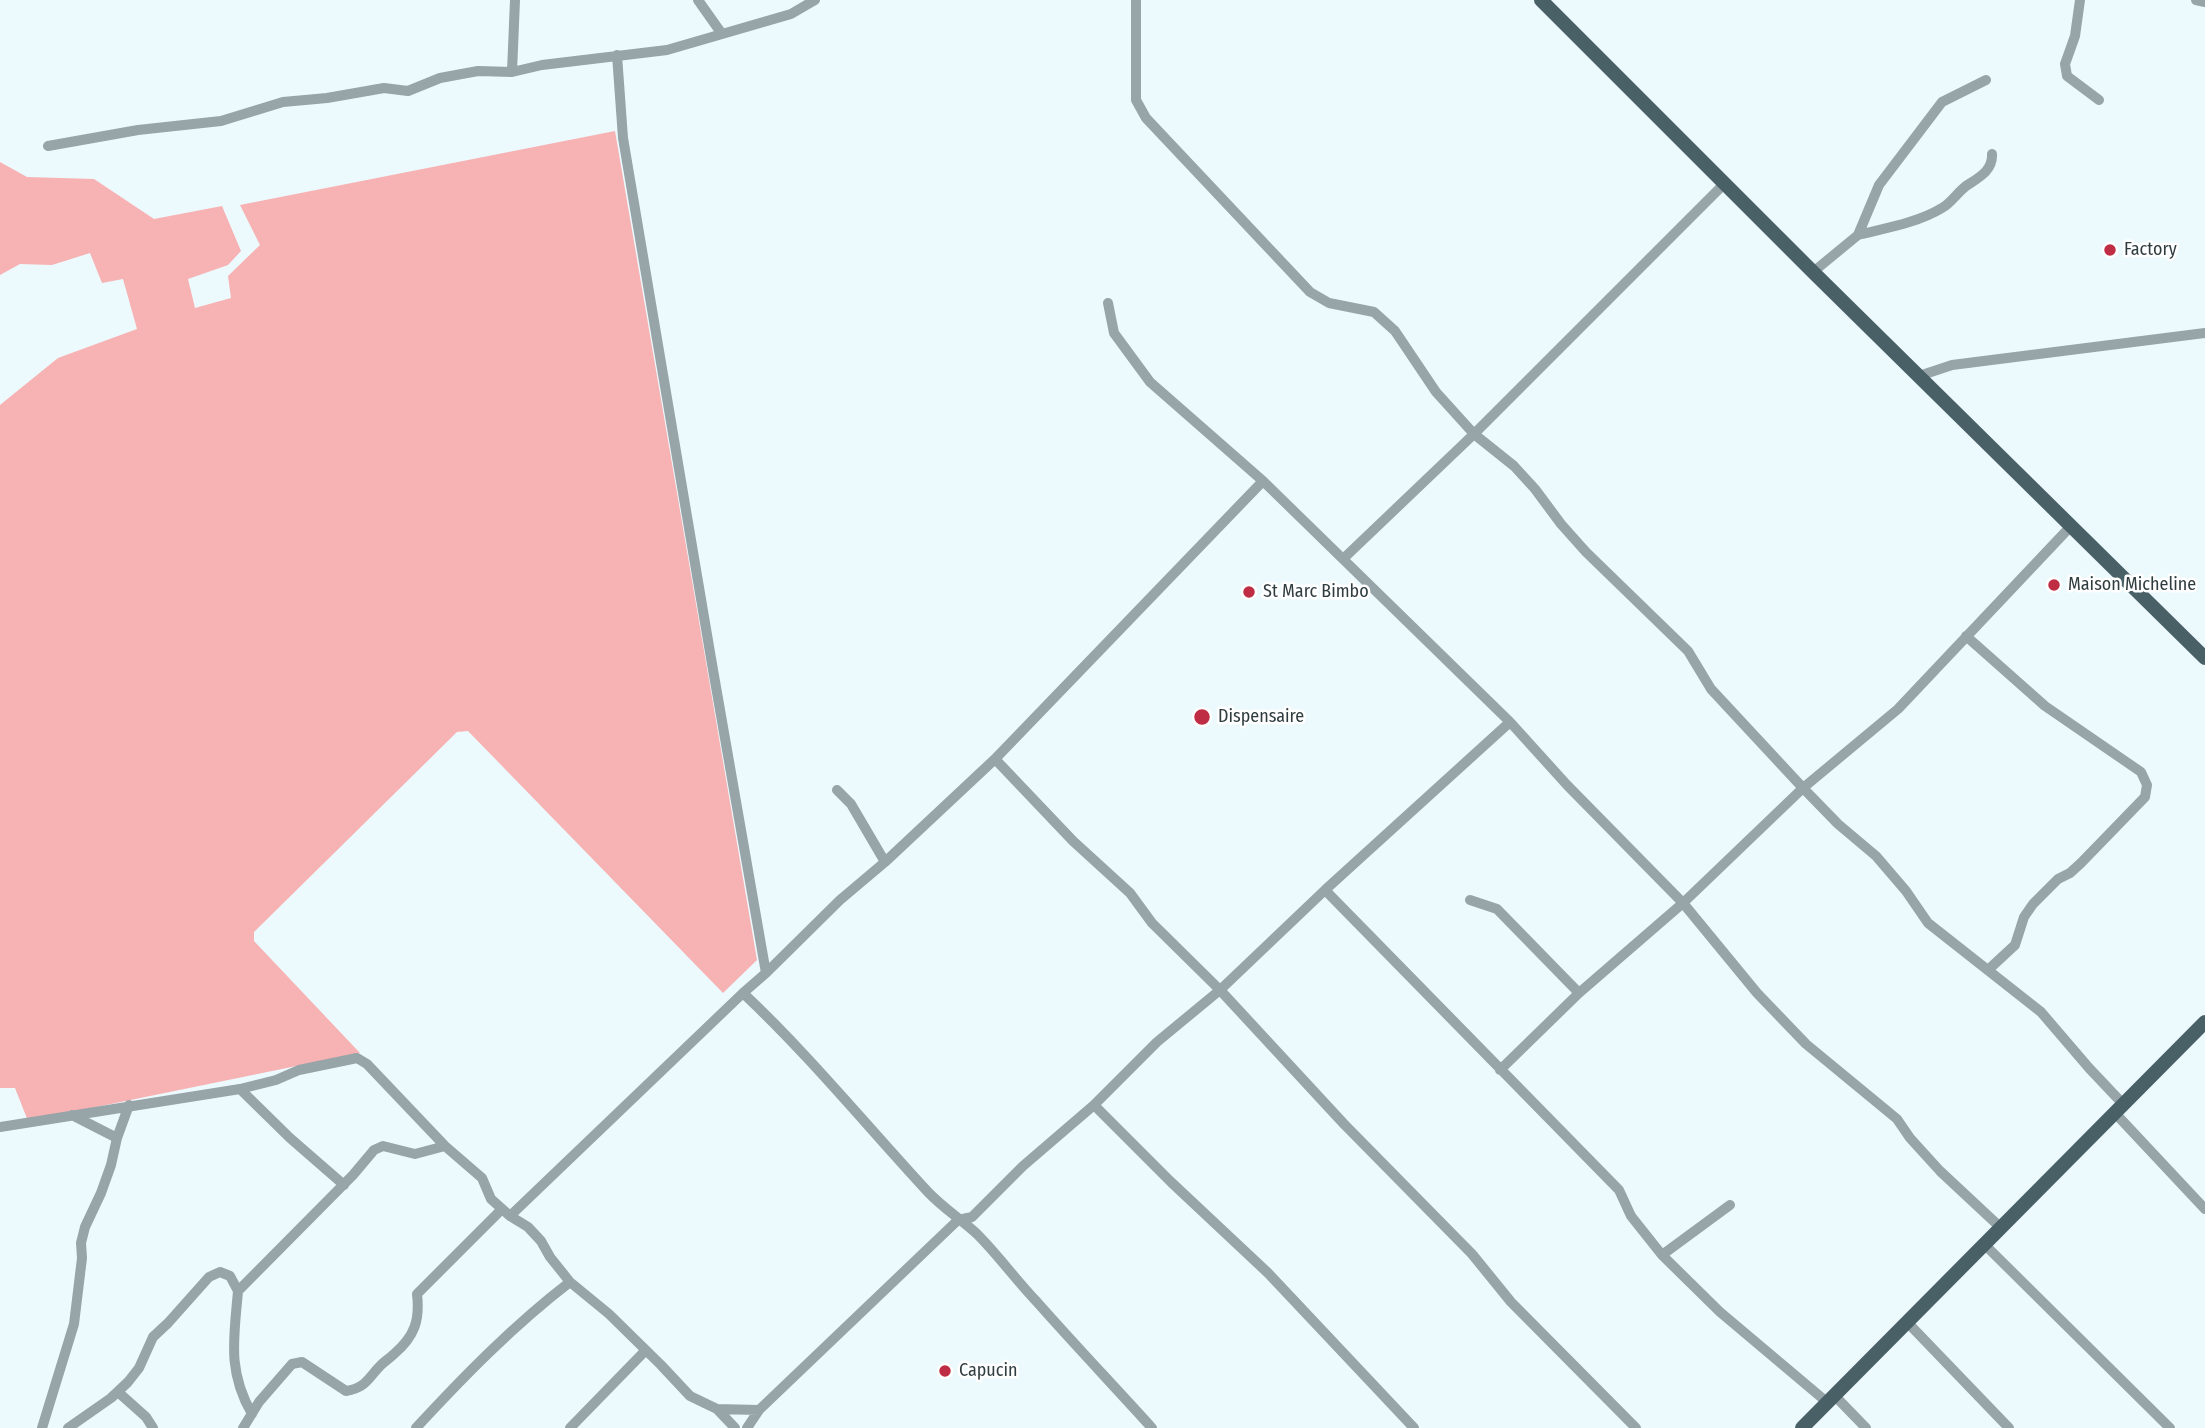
<!DOCTYPE html>
<style>
body{margin:0}
canvas{display:block;background:#ecf9fd}
</style>
<canvas width="2205" height="1428"></canvas>
<script>
const g = document.querySelector('canvas').getContext('2d');
g.lineJoin = 'round';
function fillPath(path, color) { g.fillStyle = color; g.fill(path, 'evenodd'); }
function trace(path, color, width, dash) { g.strokeStyle = color; g.lineWidth = width; g.lineCap = dash ? 'butt' : 'round'; g.setLineDash(dash || []); g.stroke(path); }
function label(font, color, halo, rows, align = 'center') {
  g.font = font + ' "Fira Sans Condensed",sans-serif'; g.lineWidth = 5; g.setLineDash([]); g.textBaseline = 'middle'; g.strokeStyle = halo; g.fillStyle = color; for (const [text, x, y, turn = 0] of rows) {
    g.save(); g.translate(x, y); g.rotate((+turn || 0) * Math.PI / 180); g.textAlign = isNaN(turn) ? turn : align; if (halo) g.strokeText(text, 0, 0); g.fillText(text, 0, 0); g.restore();
  }
}
const green = new Path2D(`
 M 615,131 L 757,960 L 723,993 L 468,731 L 457,732 L 254,932 L 254,941 L 360,1053 L 28,1121 L 15,1088 L 0,1088 L 0,405 L 58,358 L 137,329 L 123,279 L 102,283 L 90,253 L 52,265 L 20,264 L 0,275 L 0,162 L 27,177 L 94,179 L 154,219 L 222,206 L 241,251 L 228,265 L 188,279 L 195,308 L 231,298 L 228,276 L 260,245 L 240,205 Z`);
const minor = new Path2D(`
 M 698,0 L 722,34
 M 1136,0 L 1136,100 L 1146,118 L 1310,292 L 1329,303 L 1374,312 L 1395,331 L 1436,392 L 1474,434 L 1514,466 L 1535,489 L 1561,524 L 1586,552 L 1688,651 L 1711,689 L 1803,788 L 1838,824 L 1876,856 L 1906,891 L 1928,923 L 2041,1012 L 2089,1068 L 2123,1104
 M 2080,0 L 2075,36 L 2065,64 L 2067,76 L 2099,100
 M 2196,0 L 2205,2
 M 617,55 L 623,138 L 712,664 L 766,973
 M 512,72 L 515,0
 M 48,146 L 138,130 L 221,121 L 283,102 L 327,98 L 384,88 L 408,91 L 440,78 L 478,71 L 512,72 L 542,65 L 667,50 L 791,14 L 815,0
 M 1858,235 C 1886,228 1917,223 1942,208 C 1951,203 1957,193 1966,186 C 1978,178 1993,171 1992,154
 M 1813,272 L 1858,235 L 1879,185 L 1942,102 L 1986,80
 M 1108,303 L 1114,333 L 1150,382 L 1263,481 L 1510,722 L 1567,785 L 1683,903 L 1757,993 L 1806,1044 L 1897,1119 L 1910,1138 L 1940,1171 L 2000,1227
 M 1919,376 L 1952,365 L 2205,333
 M 1343,559 L 1474,434 L 1725,183
 M 1966,636 L 2045,706 L 2141,772 L 2147,785 L 2145,797 L 2081,863 L 2070,873 L 2058,879 L 2033,904 L 2024,917 L 2015,945 L 1988,970
 M 995,759 L 1073,841 L 1130,893 L 1152,923 L 1220,990 L 1344,1124 L 1472,1254 L 1511,1302 L 1636,1428
 M 837,790 L 851,804 L 885,862
 M 1325,890 L 1619,1190 L 1631,1216 L 1662,1255 L 1720,1312 L 1828,1403
 M 1470,900 L 1497,909 L 1579,993
 M 743,993 C 809,1055 867,1126 928,1192 C 943,1208 962,1220 977,1234 C 998,1255 1016,1280 1037,1302 C 1075,1345 1114,1386 1152,1428
 M 1500,1070 L 1579,993 L 1683,903 L 1803,788 L 1898,709 L 2071,526
 M 240,1089 L 290,1138 L 344,1185
 M 1094,1105 L 1171,1182 L 1268,1273 L 1414,1428
 M 2115,1113 L 2205,1209
 M 72,1115 L 117,1138
 M 0,1127 L 240,1089 L 276,1080 L 299,1070 L 357,1058 L 367,1064 L 445,1146 L 482,1178 L 491,1199 L 510,1216 L 743,993 L 766,973 L 840,900 L 885,862 L 995,759 L 1263,481
 M 510,1216 L 528,1227 L 541,1241 L 550,1257 L 570,1282
 M 1984,1244 L 2170,1428
 M 1662,1255 L 1730,1205
 M 238,1291 C 234,1338 227,1371 252,1414
 M 1908,1323 L 2009,1428
 M 118,1392 L 146,1417 L 153,1428
 M 1834,1395 L 1866,1428
 M 717,1409 L 759,1410
 M 42,1428 L 74,1324 L 82,1258 L 81,1243 L 85,1227 L 101,1193 L 111,1165 L 117,1138 L 129,1105
 M 68,1428 L 111,1398 L 128,1382 L 139,1368 L 153,1337 L 168,1323 L 209,1277 L 220,1272 L 230,1276 L 238,1291 L 353,1175 L 374,1150 L 383,1146 L 415,1154 L 445,1146
 M 243,1428 L 259,1402 L 292,1364 L 302,1362 L 346,1391 C 366,1388 368,1378 381,1365 C 385,1361 390,1358 394,1354 C 415,1336 420,1320 417,1294 L 502,1209
 M 416,1428 C 464,1376 514,1325 570,1282 L 609,1314 L 661,1365 L 690,1396 L 717,1409 L 735,1428
 M 570,1428 L 645,1351
 M 747,1428 L 759,1410 L 958,1220 L 972,1217 L 1023,1166 L 1094,1105 L 1157,1042 L 1220,990 L 1325,890 L 1510,722`);
const major = new Path2D(`
 M 1541,0 L 1813,272 L 2205,658
 M 1802,1428 L 2205,1022`);
const markers = [
 [2110,250,7,"#be2d44"],
 [2054,585,7,"#be2d44"],
 [1249,592,7,"#be2d44"],
 [1202,717,9,"#be2d44"],
 [945,1371,7,"#be2d44"]
];
const poiNames = [
 ["Factory",2124,250],
 ["Maison Micheline",2068,585],
 ["St Marc Bimbo",1263,592],
 ["Dispensaire",1218,717],
 ["Capucin",959,1371]
];
fillPath(green, '#f7b2b3');
trace(minor, '#97a4a8', 10);
trace(major, '#496067', 14);
for (const [x, y, r, color] of markers) { const dot = new Path2D(); dot.arc(x, y, r, 0, 2 * Math.PI); g.fillStyle = color; g.fill(dot); trace(dot, '#fff', 2.5); }
label('18px', '#303d40', '#fff', poiNames, 'left');
</script>
